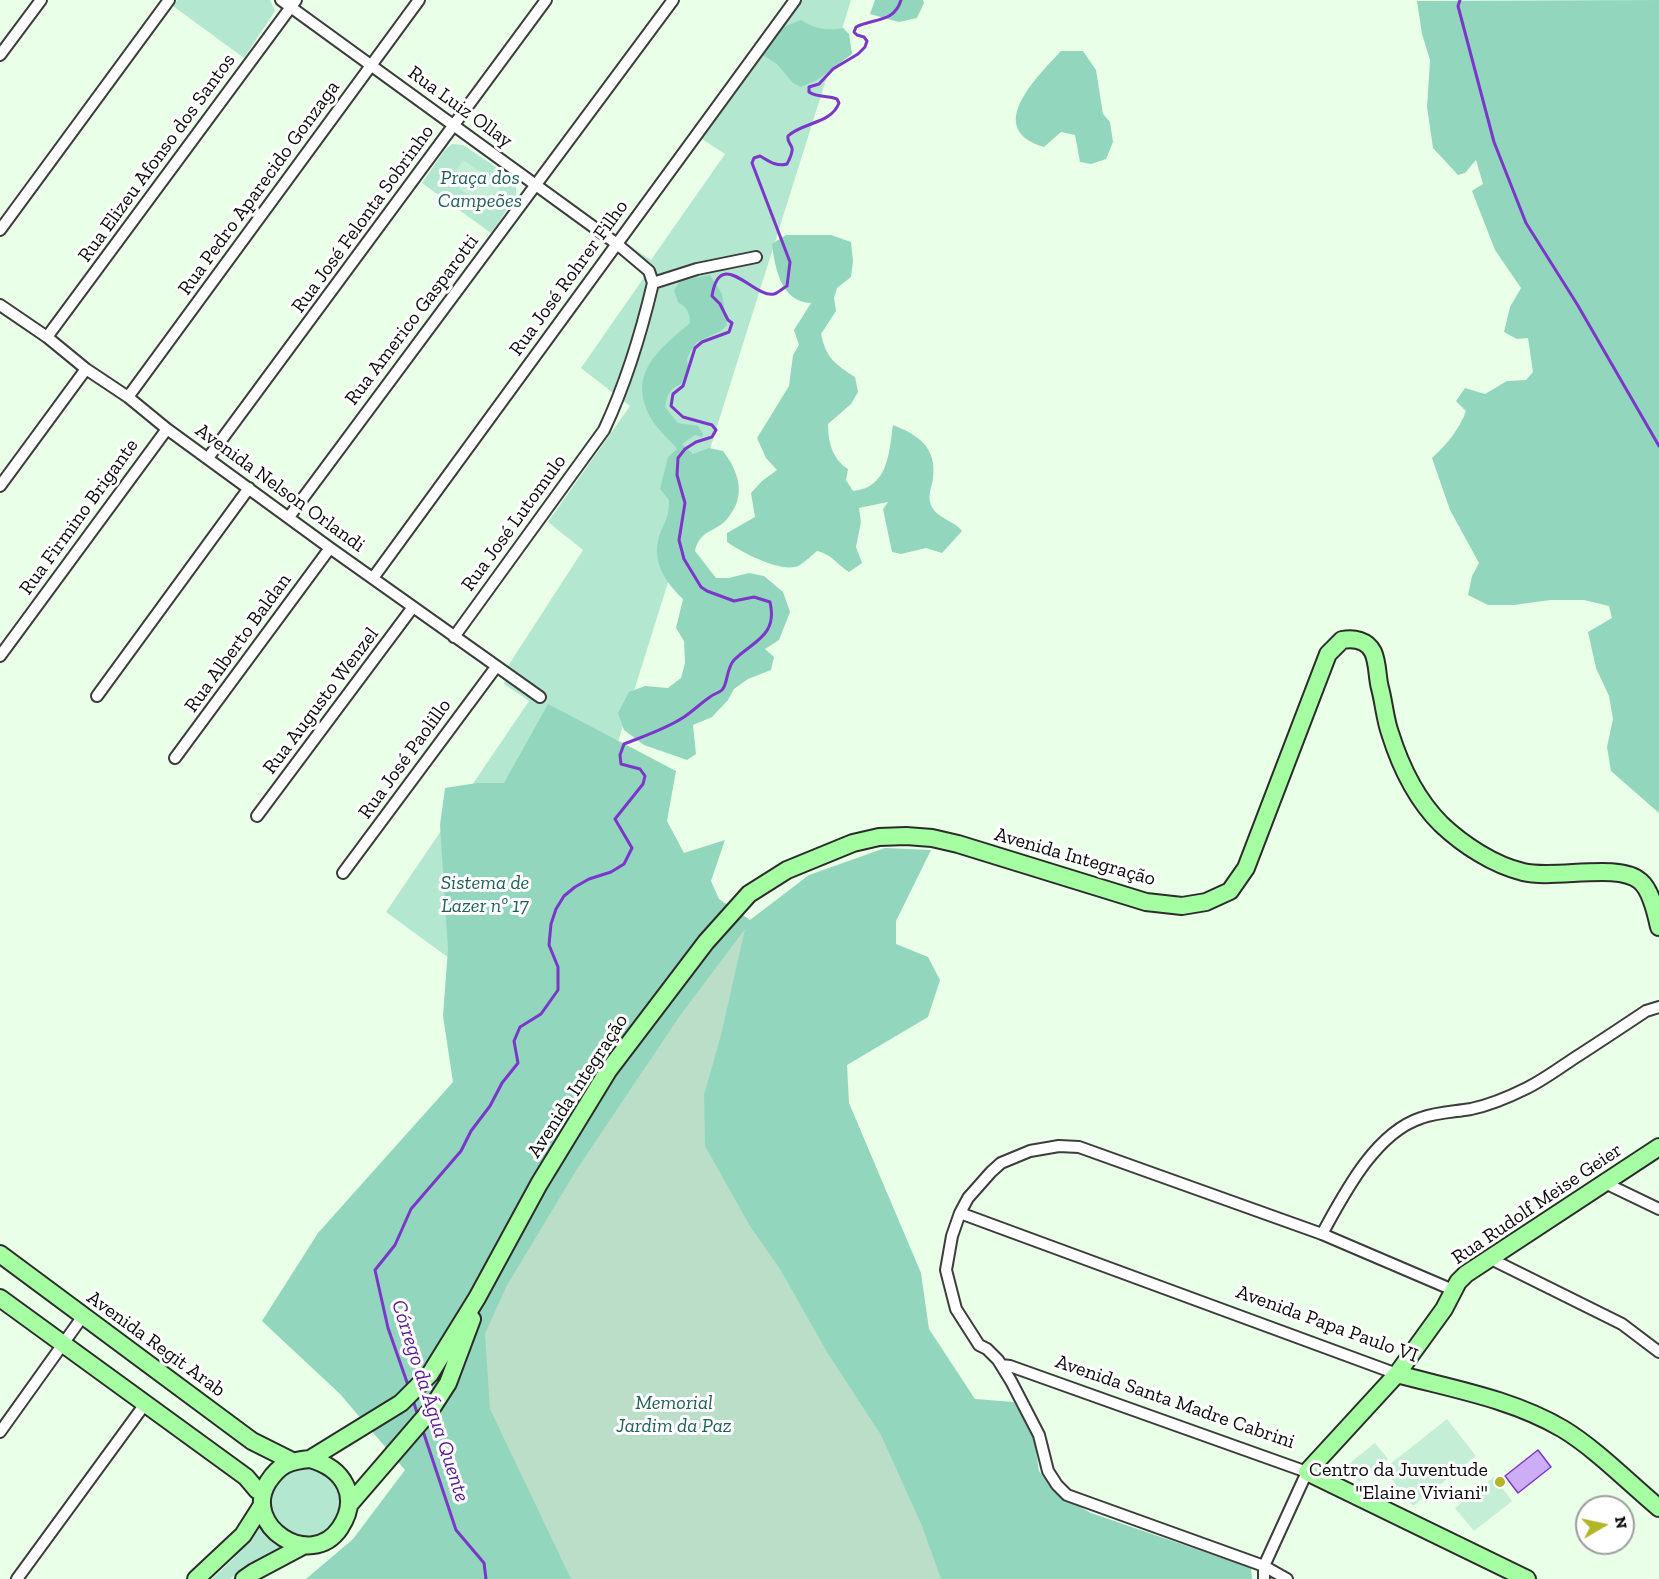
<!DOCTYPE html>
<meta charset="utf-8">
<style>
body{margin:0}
#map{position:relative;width:1659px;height:1579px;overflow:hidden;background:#eaffe7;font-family:"Zilla Slab",serif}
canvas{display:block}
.north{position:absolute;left:1575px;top:1495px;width:60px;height:60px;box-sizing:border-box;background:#fff;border:2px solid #9d9d9d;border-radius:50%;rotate:81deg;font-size:16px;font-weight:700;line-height:24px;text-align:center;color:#0a0a0a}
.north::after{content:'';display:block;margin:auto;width:21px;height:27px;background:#b2b626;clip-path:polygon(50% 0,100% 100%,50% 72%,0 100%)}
</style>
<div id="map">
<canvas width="1659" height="1579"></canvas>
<div class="north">N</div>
</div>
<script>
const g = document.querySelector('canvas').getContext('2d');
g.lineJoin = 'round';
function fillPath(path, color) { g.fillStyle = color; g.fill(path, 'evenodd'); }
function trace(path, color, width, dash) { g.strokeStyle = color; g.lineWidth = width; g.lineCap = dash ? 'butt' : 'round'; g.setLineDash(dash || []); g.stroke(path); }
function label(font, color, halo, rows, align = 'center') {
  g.font = font + ' "Zilla Slab",serif'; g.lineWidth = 6; g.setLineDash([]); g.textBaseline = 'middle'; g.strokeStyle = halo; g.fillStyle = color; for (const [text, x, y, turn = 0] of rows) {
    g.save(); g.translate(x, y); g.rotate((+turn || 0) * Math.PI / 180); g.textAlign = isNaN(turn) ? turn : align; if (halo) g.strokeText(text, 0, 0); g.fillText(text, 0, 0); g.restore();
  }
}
const green = new Path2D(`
 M 177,0 L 270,0 L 275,11 L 244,58 L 173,6 Z
 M 797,0 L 851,0 L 578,869 L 520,1010 L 386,912 L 529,701 L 504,684 L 508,666 L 583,550 L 548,522 L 630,406 L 581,368 L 645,276 L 618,253 L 626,243 L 651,260 L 725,154 L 702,139 Z
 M 452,144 L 463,145 L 511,177 L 516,185 L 516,197 L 491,233 L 422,183 L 444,151 Z
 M271 1502a35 35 0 1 1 70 0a35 35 0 1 1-70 0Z
 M 258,1520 L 286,1547 L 250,1563 L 230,1579 L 212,1579 C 233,1559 248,1548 258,1520 Z`);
const forest = new Path2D(`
 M 875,0 L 923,0 L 924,3 L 917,18 L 899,22 L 870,14 Z
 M 1659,0 L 1659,813 L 1611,771 L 1607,747 L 1613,719 L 1609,696 L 1596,668 L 1588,632 L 1612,618 L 1609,606 L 1584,600 L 1551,600 L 1514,605 L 1488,605 L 1468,595 L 1472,576 L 1479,563 L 1450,510 L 1432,458 C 1447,444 1459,430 1466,411 L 1456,401 L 1465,388 L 1485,394 L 1507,381 L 1526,380 L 1533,372 L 1528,338 L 1517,339 L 1504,332 L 1510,307 L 1521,288 L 1495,250 L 1472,191 L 1483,184 L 1476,160 L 1465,173 L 1458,175 L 1433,148 L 1427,107 L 1430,60 L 1422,34 L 1417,1 Z
 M 801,20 C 816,29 825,31 843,28 L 849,34 L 852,54 L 817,80 L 801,87 L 793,83 L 777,64 L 761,54 L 783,27 Z
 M 1061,51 L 1083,51 L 1096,70 L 1103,114 L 1110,122 L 1113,142 L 1106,159 L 1091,164 L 1080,162 L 1075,135 L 1061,132 L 1044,147 C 983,129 1037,77 1061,51 Z
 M 786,235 L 831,235 L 851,242 L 853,261 L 851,277 L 837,288 L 834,298 L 836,311 L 821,334 C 826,358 835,364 855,377 L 858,392 L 851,404 L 828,424 C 828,441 832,459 848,469 L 846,480 L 853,491 C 888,488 889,453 893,425 C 919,435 937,448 933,478 C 932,488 927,495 931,505 C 937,519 954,520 962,531 L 942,553 L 926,548 L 901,554 L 892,552 L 883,509 L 888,502 L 859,508 L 861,522 L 856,547 L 862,563 L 849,572 C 835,563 833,555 817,551 C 811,556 804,563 798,566 C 781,573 741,552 727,542 L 727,533 L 755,517 L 751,493 L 762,481 L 777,470 L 766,458 L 757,438 L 789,386 L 793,355 L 799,345 L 794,330 L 811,303 C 781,302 775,268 772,244 Z
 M 710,275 L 722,294 L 727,325 L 721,331 L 697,342 L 690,352 L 687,359 L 688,368 L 681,384 L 672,389 L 667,397 L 665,407 L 678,423 L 698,426 L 703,434 L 702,437 L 695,435 L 682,444 L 693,454 L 709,448 L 723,451 C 739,472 747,496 727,519 C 715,533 700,529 695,551 L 716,578 L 729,578 L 749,573 L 764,576 L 783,592 L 790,612 L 779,640 L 765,649 L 774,657 L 771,670 L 748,679 L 734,689 L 728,700 L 712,717 L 693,725 L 696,754 L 687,760 L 644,745 L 624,730 L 618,713 L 629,692 L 645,686 L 668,688 L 681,678 L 685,663 L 684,641 L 676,628 L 683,599 C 663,580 650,558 661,531 C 667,518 669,514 669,500 L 660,489 L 668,457 L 677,449 C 669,439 659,431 652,420 C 626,375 657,351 690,323 C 690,313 687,307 678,302 L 674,290 L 680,281 Z
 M 548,704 L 676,771 L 667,821 L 684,853 L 725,840 L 711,881 L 719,899 L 750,920 L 809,875 L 885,848 L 931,850 L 896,921 L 896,944 L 928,957 L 940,980 L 928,1017 L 847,1065 L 849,1103 L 921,1273 L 929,1329 L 975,1399 L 1014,1402 L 1034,1438 L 1039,1471 L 1058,1495 L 1091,1513 L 1251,1568 L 1252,1579 L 306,1579 L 353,1539 L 405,1470 L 340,1394 L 262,1321 L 318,1233 L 453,1082 L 443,1016 L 448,949 L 440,825 L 445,788 L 477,783 L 504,783 Z`);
const cemetery = new Path2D(`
 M 745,929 L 721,1035 L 704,1095 L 705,1146 L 750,1226 L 780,1269 L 827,1352 L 881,1435 L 922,1526 L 941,1579 L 571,1579 L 490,1409 L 485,1334 L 506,1287 L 577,1169 L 679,1017 Z`);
const pitch = new Path2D(`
 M 463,160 L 501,186 L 486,208 L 449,181 Z
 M 1447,1419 L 1476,1456 L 1413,1506 L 1384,1469 Z
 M 1375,1443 L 1388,1459 L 1359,1482 L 1346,1466 Z
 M 1494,1477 L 1512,1501 L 1474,1531 L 1455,1508 Z`);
const water = new Path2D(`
 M 1538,1450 L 1551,1467 L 1518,1493 L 1505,1476 Z`);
const stream = new Path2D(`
 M 1460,0 L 1458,6 L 1494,142 L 1526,223 L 1577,304 L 1659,446
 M 409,1388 L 388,1328 L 375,1270 L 395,1245 L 411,1209 L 461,1151 L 471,1131 L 490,1106 L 502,1083 L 518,1063 L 514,1041 L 520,1027 L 541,1014 L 558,990 L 558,967 L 549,945 L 551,924 L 556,909 L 564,896 L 575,887 L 589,879 L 611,872 L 624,864 L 632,848 L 615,819 L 643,784 L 645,776 L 640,769 L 621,764 L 620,755 L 624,744 C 644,736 666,729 684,717 C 693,711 701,703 710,697 C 713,694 719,693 722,690 C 728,684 726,669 734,660 C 753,641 778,636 770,602 L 754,597 L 734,601 L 707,591 L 701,587 L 684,559 L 679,540 L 685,503 L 677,475 L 678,458 L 685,449 L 696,442 L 712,437 L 716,430 L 712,425 L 683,417 L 671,406 L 673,394 L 683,386 L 695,348 L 702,342 L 729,332 L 732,323 L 728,320 L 720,304 L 712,296 C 720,245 754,299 774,294 C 778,293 783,288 787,286 L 790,262 L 752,163 L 754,158 L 760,156 C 769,161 776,167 787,164 C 789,160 793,153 792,148 C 790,142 787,142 788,136 C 803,122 831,124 839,103 L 837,99 C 828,95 818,98 809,92 L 809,87 L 819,84 L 833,69 L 858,54 L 865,47 L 867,41 L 864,37 L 857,35 L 854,32 L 856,27 C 874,18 894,23 901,0
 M 413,1400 L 418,1416
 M 422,1428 L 456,1530 L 484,1563 L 486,1579`);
const street = new Path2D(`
 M 281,0 L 617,244 L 649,271 L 653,283
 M 0,55 L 41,0
 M 0,230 L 169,0
 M 653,283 L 697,269 L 756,257
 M 0,305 L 47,337 L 86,369 L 128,397 L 167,429 L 330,548 L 540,697
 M 47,337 L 296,0
 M 128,397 L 419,0
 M 208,458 L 546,0
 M 0,486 L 86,369
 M 289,517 L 673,0
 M 373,578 L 795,0
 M 454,637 L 604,430 C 626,383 641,334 653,283
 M 0,656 L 167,429
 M 97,696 L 249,488
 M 175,758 L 330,548
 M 257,816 L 413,607
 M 343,873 L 496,667
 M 1605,1183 L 1659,1209
 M 960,1213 L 1397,1374
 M 1322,1234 C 1344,1194 1375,1133 1421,1118 C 1438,1112 1454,1112 1471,1109 C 1490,1105 1509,1097 1527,1088 C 1543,1080 1558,1069 1573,1059 C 1598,1043 1622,1027 1646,1011 L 1659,1007
 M 1489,1258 L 1622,1324 L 1659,1352
 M 1001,1365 L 1010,1366 L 1307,1472 L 1264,1566 L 1264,1579
 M 0,1432 L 83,1316
 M 17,1579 L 145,1404
 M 1287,1579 L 1264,1566 L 1067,1495 L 1057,1485 L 1048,1471 L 1039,1435 L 1011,1381 L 998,1360 L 987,1349 L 979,1345 L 956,1309 L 946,1270 L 952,1236 L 960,1213 L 968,1198 L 991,1172 L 1001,1163 L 1030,1151 L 1059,1146 L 1079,1147 L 1322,1234 L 1453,1290`);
const secondary = new Path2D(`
 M 0,1254 L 252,1441 L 292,1461
 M 0,1298 L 246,1477 L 257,1490 L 262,1492
 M 1397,1374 C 1453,1389 1512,1399 1563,1429 C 1596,1449 1629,1483 1659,1508
 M 310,1459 C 343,1468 361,1496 340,1528 C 311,1571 241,1526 268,1482 C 280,1464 289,1461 310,1459 L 401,1403 L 430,1374 L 477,1298 L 539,1184 L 608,1071 L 706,942 L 749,894 L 787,870 L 853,843 L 879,837 L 906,836 L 932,838 L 958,844 L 1146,902 L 1182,906 L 1206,902 L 1230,891 L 1246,868 L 1328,654 L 1342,640 C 1354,638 1367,640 1373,652 C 1378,663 1377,677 1380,688 C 1384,703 1385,719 1390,733 C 1400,765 1417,800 1441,824 C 1463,845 1494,865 1523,872 C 1554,880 1618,862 1640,881 C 1651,890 1656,913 1659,927
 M 349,1505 L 430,1411 L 448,1383 L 472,1319
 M 196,1579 L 243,1535 L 262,1505
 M 244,1579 L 254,1572 L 303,1546
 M 1527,1579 L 1307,1472 L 1397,1374 L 1444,1309 L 1458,1282 L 1466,1274 L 1659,1147`);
const markers = [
 [1500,1482,6,"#b2b626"]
];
const streetNames = [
 ["Rua Luiz Ollay",460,107,36],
 ["Rua Elizeu Afonso dos Santos",157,158,-54],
 ["Rua Pedro Aparecido Gonzaga",259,188,-54],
 ["Rua José Felonta Sobrinho",363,219,-54],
 ["Rua José Rohrer Filho",569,278,-54],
 ["Rua Americo Gasparotti",412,320,-53],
 ["Avenida Nelson Orlandi",280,488,36],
 ["Rua Firmino Brigante",79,517,-54],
 ["Rua José Lutomulo",514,523,-54],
 ["Rua Alberto Baldan",238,643,-54],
 ["Rua Augusto Wenzel",321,701,-53],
 ["Rua José Paolillo",405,759,-54],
 ["Avenida Integração",1075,857,16],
 ["Avenida Integração",578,1086,-57],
 ["Rua Rudolf Meise Geier",1537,1204,-34],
 ["Avenida Papa Paulo VI",1327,1324,20],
 ["Avenida Regit Arab",156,1344,36],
 ["Avenida Santa Madre Cabrini",1175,1402,19]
];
const parkNames = [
 ["Praça dos",480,178],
 ["Campeões",480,201],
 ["Sistema de",485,883],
 ["Lazer nº 17",485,906],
 ["Memorial",674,1403],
 ["Jardim da Paz",674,1426]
];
const poiNames = [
 ["Centro da Juventude",1488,1470],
 ["\"Elaine Viviani\"",1488,1493]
];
const waterNames = [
 ["Córrego da Água Quente",430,1401,72]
];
fillPath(green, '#b3e7d0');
fillPath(forest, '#92d7bd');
fillPath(cemetery, '#bbdec9');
fillPath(pitch, '#c4eed6');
fillPath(water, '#cdadf5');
trace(water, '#7c36ca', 1.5);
trace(stream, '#7c36ca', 3);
trace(street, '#3d3d3d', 14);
trace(secondary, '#2c2c2c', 20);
trace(street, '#fff', 10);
trace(secondary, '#a6fea3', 16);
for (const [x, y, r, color] of markers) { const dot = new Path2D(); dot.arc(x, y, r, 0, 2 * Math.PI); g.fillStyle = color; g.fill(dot); trace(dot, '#fff', 2); }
label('20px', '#0a0a0a', '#fff', streetNames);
label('italic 20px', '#1d5f56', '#fff', parkNames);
label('20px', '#0a0a0a', '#fff', poiNames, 'right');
label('italic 21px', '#591798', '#fff', waterNames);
</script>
